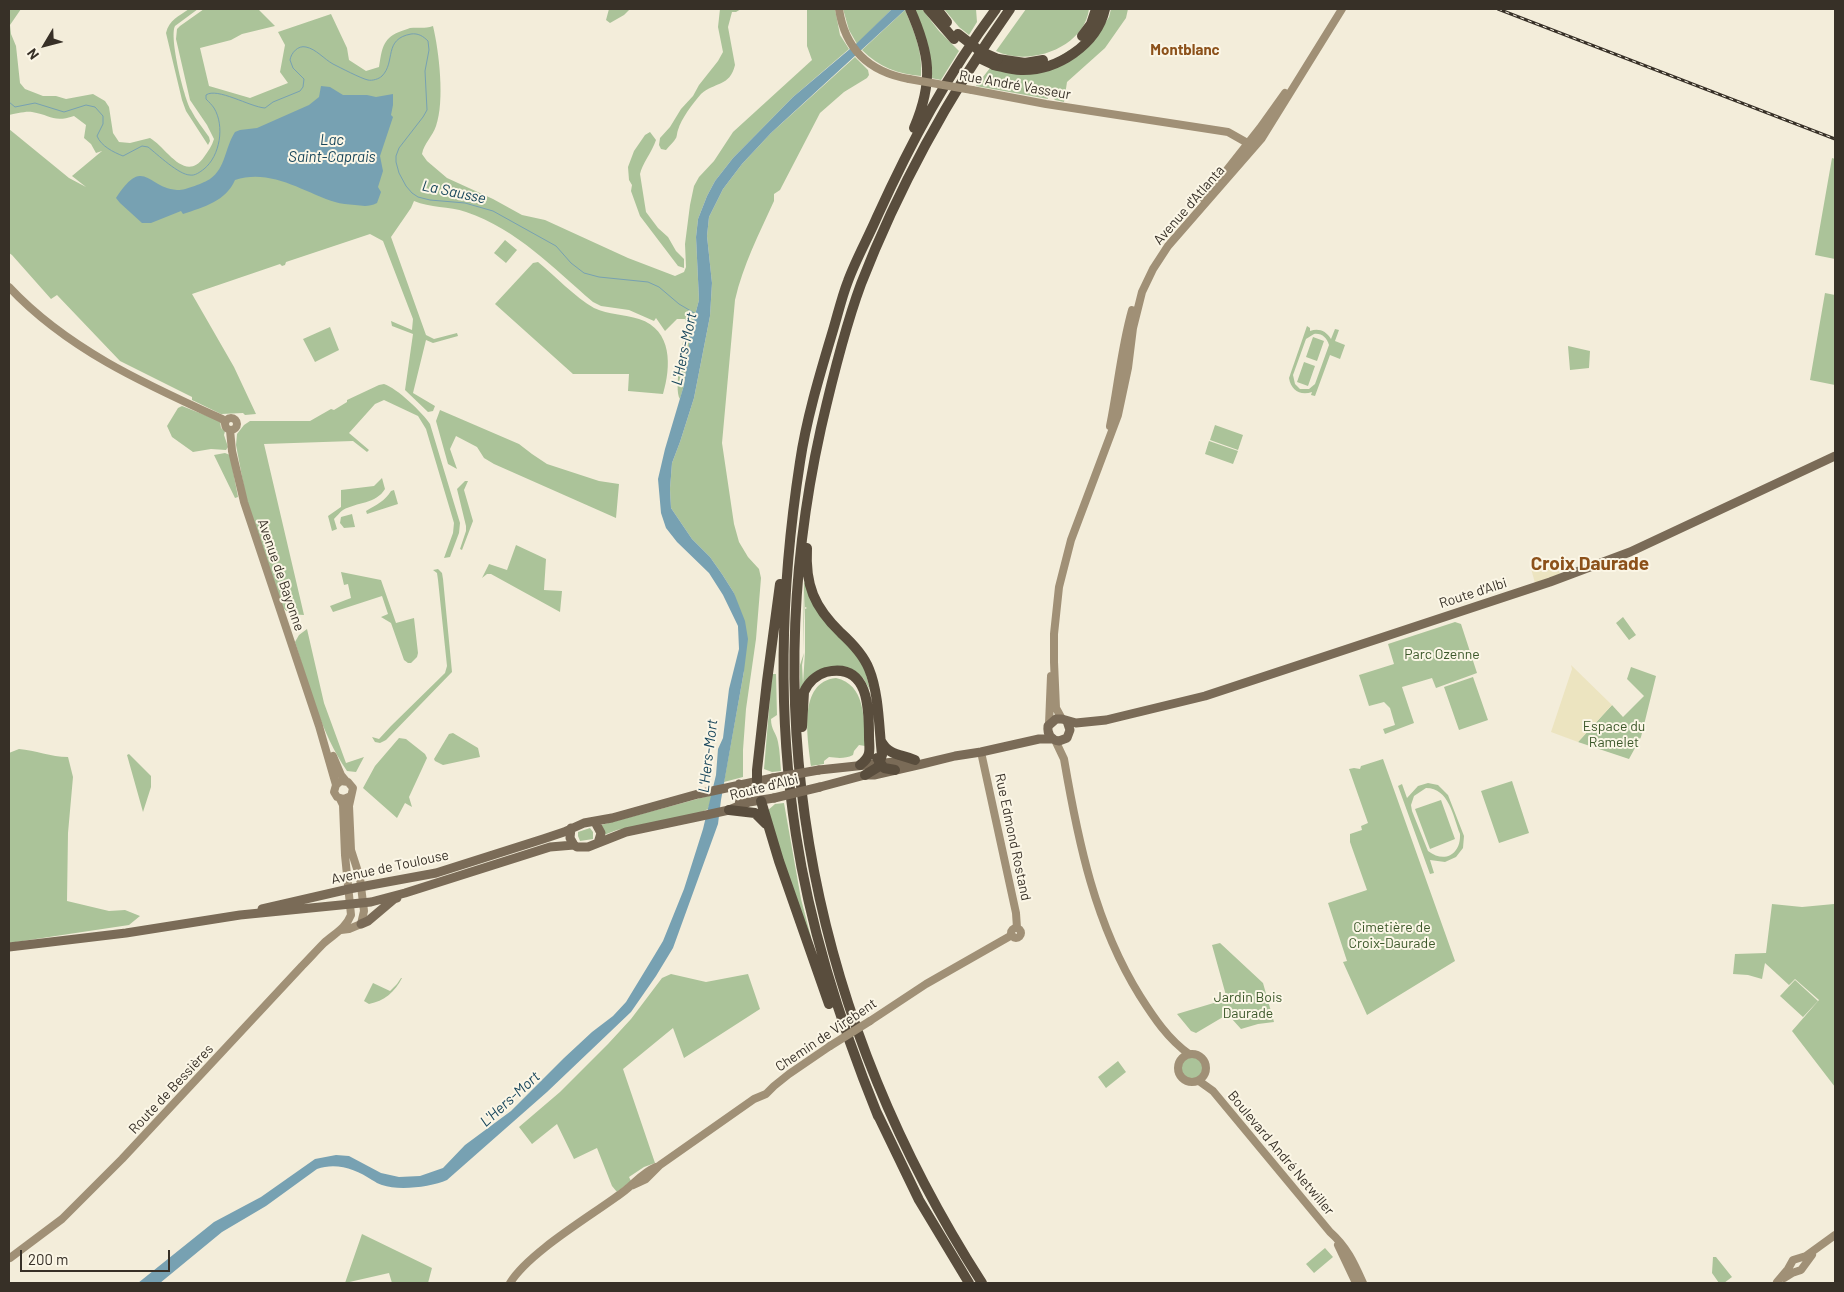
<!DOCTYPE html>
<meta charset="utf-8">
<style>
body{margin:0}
#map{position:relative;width:1844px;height:1292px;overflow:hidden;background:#f3edda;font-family:Barlow,sans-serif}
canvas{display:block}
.frame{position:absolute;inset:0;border:10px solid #373027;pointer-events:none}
.north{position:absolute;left:20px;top:20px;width:50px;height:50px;-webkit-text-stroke:4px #fbf6e6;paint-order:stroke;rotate:233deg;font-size:14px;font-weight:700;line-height:20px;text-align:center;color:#373027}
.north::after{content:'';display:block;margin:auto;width:18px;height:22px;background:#373027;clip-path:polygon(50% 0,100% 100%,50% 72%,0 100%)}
.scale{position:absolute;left:20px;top:1250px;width:150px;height:22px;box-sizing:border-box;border:2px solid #373027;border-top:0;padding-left:6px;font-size:15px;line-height:18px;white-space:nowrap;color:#373027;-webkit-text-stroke:4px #fbf6e6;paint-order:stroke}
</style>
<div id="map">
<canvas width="1844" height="1292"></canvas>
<div class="frame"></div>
<div class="north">N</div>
<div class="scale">200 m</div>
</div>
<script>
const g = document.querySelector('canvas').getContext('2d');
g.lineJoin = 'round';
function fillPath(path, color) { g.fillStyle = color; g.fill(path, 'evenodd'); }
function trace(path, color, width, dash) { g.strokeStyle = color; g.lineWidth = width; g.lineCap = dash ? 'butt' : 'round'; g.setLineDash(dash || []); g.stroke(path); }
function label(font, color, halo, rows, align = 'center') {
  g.font = font + ' Barlow,sans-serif'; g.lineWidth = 4; g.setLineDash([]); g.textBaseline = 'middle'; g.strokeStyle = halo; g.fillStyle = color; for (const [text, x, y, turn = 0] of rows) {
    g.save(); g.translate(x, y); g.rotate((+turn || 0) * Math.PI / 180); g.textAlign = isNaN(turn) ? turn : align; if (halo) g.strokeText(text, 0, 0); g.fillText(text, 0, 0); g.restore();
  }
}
const green = new Path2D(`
 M 9,9 L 21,9 L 10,25 L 11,34 L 16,46 L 20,83 L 25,89 L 43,96 L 56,96 L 66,99 L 93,94 L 105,101 L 109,107 L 113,133 L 119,142 L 130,143 L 150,138 C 166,147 185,184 204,157 C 208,151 212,146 214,139 L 207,125 L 190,100 L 176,39 L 177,29 L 180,26 L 204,9 L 258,9 L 275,26 L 242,34 L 231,40 L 200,48 L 209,86 L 250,98 L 288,83 L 280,72 L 285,45 L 278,32 L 331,14 L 347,48 L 349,60 L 366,71 L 379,67 C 382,50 382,39 399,32 C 402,31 407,29 410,28 C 419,27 424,29 433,26 C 439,51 445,101 436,126 C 433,136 424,143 422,154 L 427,161 L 447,178 L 493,199 L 522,215 L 545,220 L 628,258 L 675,276 L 684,272 L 686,267 L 685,244 L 690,205 L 694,186 L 699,177 L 714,161 L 733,132 L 812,60 L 807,46 L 807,9 L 835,9 L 840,35 L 849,49 L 793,97 L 733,158 L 715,181 L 707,196 L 698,219 L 696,237 L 699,300 L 691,330 L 684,385 L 680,399 C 673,389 684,339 686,324 L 685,319 L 677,319 L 665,331 L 656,318 L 654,321 L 629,310 L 601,306 L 593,302 C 552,267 518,230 466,212 C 449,206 430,208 414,201 L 411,208 L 391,237 L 426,335 L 434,339 L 457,333 L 458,336 L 433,343 L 426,340 L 413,393 L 435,406 L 433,411 L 428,412 L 405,390 L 413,334 L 392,326 L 391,321 L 412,330 L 413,319 L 383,241 L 370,234 L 286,262 L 285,265 L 282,266 L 280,264 L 192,294 L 234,367 L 256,414 L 245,415 L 243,413 L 221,414 L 192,400 L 192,397 L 120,361 L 57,295 L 51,299 L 12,255 L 9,253 L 9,129 L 69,178 L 86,187 L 72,176 L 102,151 L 96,153 L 91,144 L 84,138 L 86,125 L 74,116 C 53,123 51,115 32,112 C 25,111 15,114 9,115 Z
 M 189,9 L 198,9 L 175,26 C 169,37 184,98 191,110 C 196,120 203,128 209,137 L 210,141 L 208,145 L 186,111 L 182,100 L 166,33 C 169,20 179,16 189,9 Z
 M 609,9 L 630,9 L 624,15 L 610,23 L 606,20 Z
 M 720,9 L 741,9 L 736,12 L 732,12 L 728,27 L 735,65 C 730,87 714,82 701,94 C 693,103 681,119 678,130 C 677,132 677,137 676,138 C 674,142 669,146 666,150 L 661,149 L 659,145 L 660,138 L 670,127 L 681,109 L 693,96 L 699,85 L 718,61 L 723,52 L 718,27 Z
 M 843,9 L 892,9 L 857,44 L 849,30 Z
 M 913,9 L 922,9 L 939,31 L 959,51 L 941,80 L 931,78 Z
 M 944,9 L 976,9 L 977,22 L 969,35 L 959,27 Z
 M 1026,9 L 1089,9 C 1084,48 1029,67 996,51 Z
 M 1111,9 L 1128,9 L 1126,18 L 1105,48 L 1067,82 L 1064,102 L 1055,100 L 1051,95 L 1047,96 L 1048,99 L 976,86 L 990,68 L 1003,72 L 1033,73 L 1100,31 L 1109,17 Z
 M 905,10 C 914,31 923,52 921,76 C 898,74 879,67 862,50 Z
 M 855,57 L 868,70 L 869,75 L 867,78 L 844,92 L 820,113 L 780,190 L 774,194 L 774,201 C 759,234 743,265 735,300 L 722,443 L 734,524 L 739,542 L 748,557 L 759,569 L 761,578 L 756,639 L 746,709 L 743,750 L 743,777 L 724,782 L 744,671 L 734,593 L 722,574 L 710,557 L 692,539 L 671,508 L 670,489 L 672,463 L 680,442 L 694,398 L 710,316 L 712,283 L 707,236 L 709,217 L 723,189 L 742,164 L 771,133 Z
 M 650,132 L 656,140 C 652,152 642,164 640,174 L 646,212 L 658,228 L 668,237 L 676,251 L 684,259 L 684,268 L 678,266 L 640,216 L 631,191 L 632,185 L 629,180 L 628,167 L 634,151 L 645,135 Z
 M 1832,158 L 1835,159 L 1835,259 L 1815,255 Z
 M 505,240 L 517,250 L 506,263 L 494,253 Z
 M 538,262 C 555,276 575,297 594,308 C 609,315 624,314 639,319 C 673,330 671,367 663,394 L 628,391 L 629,374 L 573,374 L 495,304 L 533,263 Z
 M 1825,293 L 1835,295 L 1835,385 L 1810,380 Z
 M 1307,326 L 1310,328 L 1310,331 C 1319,328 1326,331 1331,339 L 1335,329 L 1339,330 L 1335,341 L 1345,345 L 1340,359 L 1330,355 L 1315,396 L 1311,395 L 1312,392 C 1300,396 1291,390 1289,378 ZM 1314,334 C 1322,333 1327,338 1329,345 L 1315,384 L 1309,389 L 1300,389 L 1295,384 L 1293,375 L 1306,339 Z
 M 330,327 L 339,350 L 315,362 L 303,339 Z
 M 1313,337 L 1324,341 L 1317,361 L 1306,357 Z
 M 1568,346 L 1590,351 L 1589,368 L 1570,370 Z
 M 1304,362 L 1315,366 L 1308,386 L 1297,382 Z
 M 384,384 C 397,388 423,413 430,424 L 460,523 L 459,533 L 450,557 L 444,558 L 453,533 L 454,523 L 426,429 L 418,416 L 384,400 L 375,404 L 349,433 L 369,450 L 367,452 L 353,441 L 264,444 L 304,615 L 290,614 L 283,608 L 247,503 L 236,445 L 237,434 L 244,425 L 250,421 L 310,421 L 331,409 L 334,410 L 347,402 L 347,400 L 379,385 Z
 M 182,406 L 220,421 L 221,428 L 225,431 L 224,435 L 228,447 L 226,450 L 211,449 L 193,452 L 172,437 L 167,426 L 178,408 Z
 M 440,410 L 519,444 L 532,454 L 547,464 L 599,481 L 619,484 L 616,518 L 494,464 L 484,458 L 477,447 L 456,436 L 450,449 L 457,469 L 448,464 L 436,421 Z
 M 1215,425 L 1243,435 L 1238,450 L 1210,440 Z
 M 1209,441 L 1238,451 L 1233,464 L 1205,454 Z
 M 225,453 L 230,455 L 238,497 L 235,498 L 214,455 Z
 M 382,478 L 385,489 C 376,504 357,502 343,510 C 340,512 337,516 334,519 L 337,529 L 332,531 L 328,516 L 341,507 L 341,490 L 374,486 Z
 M 465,481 L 468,481 L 464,490 L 473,521 L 462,550 L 460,549 L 466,531 L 466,526 L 457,489 Z
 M 394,490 L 398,504 L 367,514 L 366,511 C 376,505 385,501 391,491 Z
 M 352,514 L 355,527 L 344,528 L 340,523 L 341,517 Z
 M 516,545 L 546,559 L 544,590 L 562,591 L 560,612 L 491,574 L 487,574 L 482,578 L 489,564 L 507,570 Z
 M 438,569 L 442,573 L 443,579 L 452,672 L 386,740 L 380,743 L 375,742 L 372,737 L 379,739 L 391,726 L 445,673 L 447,666 L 438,580 L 437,573 L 433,570 Z
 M 341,572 L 381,580 L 396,623 L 414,618 L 418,653 L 417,657 L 411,663 L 408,663 L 404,660 L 391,623 L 381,617 L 388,614 L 382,596 L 333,612 L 330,606 L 351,598 L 348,584 L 344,585 Z
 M 804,582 L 864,666 L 870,690 L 863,678 L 837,667 L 800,691 L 800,665 L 804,653 L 802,665 L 803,684 L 805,652 L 805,609 L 807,608 L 805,607 L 805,592 L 803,651 Z
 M 1623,617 L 1636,635 L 1629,640 L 1616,623 Z
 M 1455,622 L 1461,624 L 1477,673 L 1436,688 L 1432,678 L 1402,687 L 1414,723 L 1385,734 L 1383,729 L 1395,725 L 1390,708 L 1384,702 L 1369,706 L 1359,675 L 1394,664 L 1388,644 Z
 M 307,629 L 324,703 L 346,763 L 364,757 L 356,772 L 347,771 C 321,733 309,686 295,642 L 299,635 Z
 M 1631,667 L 1656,676 L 1641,737 L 1629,759 L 1578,742 L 1612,705 L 1623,717 L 1644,696 L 1627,679 Z
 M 772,674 L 776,674 L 777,715 L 771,719 C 771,730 776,732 778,742 C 780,751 780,761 781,771 L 772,772 L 764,769 Z
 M 1473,677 L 1488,720 L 1459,730 L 1444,687 Z
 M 836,678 C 866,685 863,718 866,743 L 865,746 L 859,745 L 854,751 L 853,755 C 845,759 837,758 829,757 L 824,761 L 824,764 L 811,766 C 808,739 797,682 836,678 Z
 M 453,733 L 478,748 L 480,757 L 443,765 L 435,761 L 434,759 L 449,734 Z
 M 399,738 L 406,739 L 425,754 L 427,758 L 409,797 L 412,807 L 405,803 L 397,818 L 363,788 L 375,766 Z
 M 19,749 C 35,750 51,757 68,757 L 73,777 L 68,833 L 67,901 L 109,911 L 125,910 L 140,916 L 129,925 L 9,943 L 9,753 Z
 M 129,754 L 151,776 L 151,787 L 143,812 L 127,755 Z
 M 1383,759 L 1455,961 L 1367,1015 L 1343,962 L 1347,961 L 1328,903 L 1367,890 L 1350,842 L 1350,834 L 1362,830 L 1361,826 L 1368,823 L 1349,769 L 1354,768 L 1360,769 L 1361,766 Z
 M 1512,781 L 1529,833 L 1499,843 L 1481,791 Z
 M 1428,783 L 1438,785 L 1448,795 L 1464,836 L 1463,848 L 1456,857 L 1445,862 L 1430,860 L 1434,873 L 1430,874 L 1398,786 L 1402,784 L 1407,798 L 1418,786 ZM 1426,788 C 1449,788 1453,816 1460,834 C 1461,854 1445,864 1428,851 L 1412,811 L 1411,805 L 1414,796 Z
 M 712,795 L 708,809 L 697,814 L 617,830 L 604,835 L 601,825 Z
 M 1441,800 L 1455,839 L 1430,849 L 1415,809 Z
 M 784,803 L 801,899 L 811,937 L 808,937 L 767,811 L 775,804 Z
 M 590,828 L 593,832 L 593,839 L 580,841 L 578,836 L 578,832 Z
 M 1834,896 L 1835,896 L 1835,1087 L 1792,1031 L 1819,1000 L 1795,979 L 1789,985 L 1765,963 L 1762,979 L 1748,975 L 1733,974 L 1735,954 L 1766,953 L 1772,904 L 1802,907 L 1834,904 Z
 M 1220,943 L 1263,983 L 1274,1022 L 1258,1024 L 1241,1029 L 1232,1019 L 1223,1017 L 1196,1033 L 1191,1031 L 1177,1014 L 1227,999 L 1212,945 Z
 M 671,974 L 706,982 L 748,974 L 760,1009 L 684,1058 L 673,1028 L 623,1069 L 655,1163 L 644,1167 L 629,1177 L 631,1181 L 617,1192 L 612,1186 L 597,1148 L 574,1159 L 557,1124 L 532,1144 L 519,1127 L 560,1092 L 608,1044 L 631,1019 L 662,978 Z
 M 401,978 L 402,978 C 395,992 384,1001 369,1004 L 364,1001 L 373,983 L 390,991 L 397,984 Z
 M 1795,980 L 1818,1001 L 1803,1017 L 1780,996 Z
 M1181 1068a12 12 0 1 1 24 0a12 12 0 1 1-24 0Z
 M 1118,1061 L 1126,1072 L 1106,1088 L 1098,1077 Z
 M 362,1234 L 432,1268 L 428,1283 L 392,1283 L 389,1273 L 345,1283 Z
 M 1325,1248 L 1333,1257 L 1314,1273 L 1306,1264 Z
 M 1713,1257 L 1716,1257 L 1732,1277 L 1724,1283 L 1719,1283 L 1712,1273 Z`);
const plaza = new Path2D(`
 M 1537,558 L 1539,563 L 1554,558 L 1560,574 L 1535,583 L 1530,565 L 1530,560 Z
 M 1571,665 L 1612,705 L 1578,742 L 1551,732 L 1572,669 Z`);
const water = new Path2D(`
 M 892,9 L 906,9 L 771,133 L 742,164 L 723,189 L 709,217 L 707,236 L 712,283 L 710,316 L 694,398 L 680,442 L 672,463 L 670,489 L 671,508 L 692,539 L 710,557 L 722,574 L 734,593 L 745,621 L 748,639 L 744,671 L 721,800 L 718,824 L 673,948 L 656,976 L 631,1012 L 547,1092 L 447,1180 C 431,1187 399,1191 382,1185 C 378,1184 376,1182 372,1180 C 356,1169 336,1162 317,1169 L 266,1206 L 222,1232 L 160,1283 L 138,1283 L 214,1222 L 261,1197 L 315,1159 L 336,1155 L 349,1156 L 381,1173 L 399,1177 L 420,1176 L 443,1168 L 465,1145 L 511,1111 L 564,1058 L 592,1032 L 613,1016 L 626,1002 L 654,956 L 663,941 L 684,889 L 703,829 L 716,775 L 718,749 L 723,738 L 729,689 L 739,649 L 738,626 L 723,595 L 709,573 L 677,542 L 666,528 L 661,513 L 658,479 L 665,449 L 684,385 L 691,330 L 699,300 L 696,237 L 698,219 L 707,196 L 715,181 L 733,158 L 793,97 L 857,43 Z
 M 321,86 L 330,87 L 343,95 L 367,95 L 376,97 L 393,94 L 393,105 L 391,115 L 393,117 L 380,156 L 383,171 L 378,187 L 381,192 L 377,203 C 369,207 363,206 355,205 C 348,204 341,204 335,202 C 303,192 271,168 235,180 C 226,201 204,207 183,214 L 181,211 L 151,223 L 142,223 L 120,203 L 116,198 C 144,155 147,188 177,190 C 183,191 204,183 210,179 C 226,168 225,147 235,132 L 240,130 L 257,128 L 309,105 L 319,97 Z`);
const stream = new Path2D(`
 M 9,102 L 15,107 L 35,103 L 64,112 L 86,105 L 95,107 L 103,116 L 103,124 L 97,136 C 101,146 113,152 123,156 L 142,146 L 148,147 C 157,154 179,175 190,175 C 195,176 200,172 204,169 C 220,156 225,126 214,108 C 212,105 209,102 206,99 L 206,95 C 217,87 250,107 265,108 L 273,102 L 300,91 L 303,87 L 304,79 L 293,68 L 290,60 C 291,53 298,45 306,47 C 316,49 324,59 333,64 C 339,67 362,79 368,80 C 372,81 379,79 382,76 C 396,62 383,39 411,34 C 418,33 423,36 428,41 L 429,50 L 425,71 L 427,110 L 423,117 L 399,148 L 396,156 L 396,162 L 399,173 L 406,186 L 412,193 L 418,197 L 430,200 L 465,203 L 493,211 L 556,246 L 571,263 L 584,273 L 599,277 L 648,282 L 659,287 L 679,304 L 696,314`);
const secondary = new Path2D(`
 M 839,9 C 845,49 869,72 909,79
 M 972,90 L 1046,104 L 1228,132 L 1251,145
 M 1204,199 L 1260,128 L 1285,93
 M 9,287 C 67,349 145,384 222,419 L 225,422
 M225 424a6 6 0 1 1 12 0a6 6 0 1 1-12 0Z
 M 1110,426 C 1118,387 1121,349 1132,310
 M 230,430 L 232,451 L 244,502 L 319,726 L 336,785
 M 1062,719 L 1056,708 L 1054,662 L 1054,634 L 1059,587 L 1071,540 L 1118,415 L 1128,368 L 1133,328 L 1142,292 L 1153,269 L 1168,246 L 1262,138 L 1342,9
 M 1049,724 L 1051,676
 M 1055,740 L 1064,759 C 1078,841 1095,924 1140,996 C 1154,1018 1168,1039 1189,1054
 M 981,752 L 1016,913 L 1017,928
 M 333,756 L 341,775 L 346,781
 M1011 933a5 5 0 1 1 10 0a5 5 0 1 1-10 0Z
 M 341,930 L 349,929 L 361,924 L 364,911 L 360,878 L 351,850 L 349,806 L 353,788 L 348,782 L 341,781 L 336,785 L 334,792 L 337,797 L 344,799 L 351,796
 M 870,1021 L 926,984 L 1012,935
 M1178 1068a14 14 0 1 1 28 0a14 14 0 1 1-28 0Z
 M 1199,1081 L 1213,1091 L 1330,1232 C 1347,1247 1354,1263 1363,1283
 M 633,1185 L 646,1179 L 660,1165 L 754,1099 L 766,1094 L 774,1086 L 789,1074 L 830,1046
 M 1338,1245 L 1356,1283
 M 10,1258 L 62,1219 L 122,1159 L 302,966 C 309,959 316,951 324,943 C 334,934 346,928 351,915 L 345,855 L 343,805 L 340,799
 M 1784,1278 L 1792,1273 L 1801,1270 L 1812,1255
 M 1777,1282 L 1788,1269 L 1793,1260 L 1806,1256 L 1835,1235
 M 510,1283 C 529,1252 591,1216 623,1192 C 634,1184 642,1173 656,1167`);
const primary = new Path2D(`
 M 1067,721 L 1070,730 L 1067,738 L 1059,741 C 1051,740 1047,734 1048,726 L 1056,719 L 1062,719 L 1076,723 L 1106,720 L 1205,696 L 1550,582 L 1630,552 L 1835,456
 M 819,770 L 913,760
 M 820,787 L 865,775 L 874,775 L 922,764 L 955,756 L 981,752 L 1039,739 L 1053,739
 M 739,805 L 741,795 L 739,784
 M 595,822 L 601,833 L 598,843
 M 571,828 L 570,838 L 574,845 L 577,847 L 588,847 L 626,832 L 697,817 L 729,810 L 749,802 L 774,798
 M 262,909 L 349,889 L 436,873 L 543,839 L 564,832 L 584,823 L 612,818 L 698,794 L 773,778
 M 361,924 L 368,921 L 394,899 L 397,898
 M 9,947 L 126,933 L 240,915 L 371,902 L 405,893 L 550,847 L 574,845`);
const highway = new Path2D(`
 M 910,9 C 930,54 934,81 914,128
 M 928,9 L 954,39
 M 937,9 L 947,22
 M 1082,36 L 1091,24 L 1096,9
 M 998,59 L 1025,63 L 1043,60
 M 994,65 C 1003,67 1011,70 1021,70 C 1057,71 1097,45 1105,9
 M 807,548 C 805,585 814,607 841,633 C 852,643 863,654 869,669 C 879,693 879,729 882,755 L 878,767 L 865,775
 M 802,727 L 804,692 C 808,683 816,675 826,672 C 869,662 869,709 869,737 C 869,743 870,748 869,753 C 868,758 864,762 860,765
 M 881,741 C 889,756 901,754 915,760
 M 877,758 L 884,768 L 895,770
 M 757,781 L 757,770 L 767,681 L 780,584
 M 761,801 L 779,861 L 829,1004
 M 729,810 L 755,813 L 766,824
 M 876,1111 L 919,1200 L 969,1283
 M 878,1116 C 841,1025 811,933 796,835 C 777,712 781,585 800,462 C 806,421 819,377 831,337 C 837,318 841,299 848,281 C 856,259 868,238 877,217 C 911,142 947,75 996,9
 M 982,1283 C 816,1024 754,730 821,428 C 832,380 844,330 861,284 C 899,186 950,94 1010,9`);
const rail = new Path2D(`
 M 1498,9 L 1835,139`);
const secondaryBridge = new Path2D(`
 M 909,79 L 972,90
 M 830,1046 L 870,1021`);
const primaryBridge = new Path2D(`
 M 773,778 L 819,770
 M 774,798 L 820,787`);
const highwayBridge = new Path2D(`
 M 958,34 L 980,51 L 998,59
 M 979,58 L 994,65`);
const streetNames = [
 ["Rue André Vasseur",1015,85,10],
 ["Avenue d'Atlanta",1189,205,-49],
 ["Avenue de Bayonne",281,575,71],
 ["Route d'Albi",1473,593,-18],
 ["Route d'Albi",764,787,-14],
 ["Rue Edmond Rostand",1013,837,78],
 ["Avenue de Toulouse",390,867,-12],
 ["Chemin de Virebent",826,1035,-34],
 ["Route de Bessières",171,1089,-47],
 ["Boulevard André Netwiller",1281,1153,50]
];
const parkNames = [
 ["Parc Ozenne",1442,654],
 ["Espace du",1614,726],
 ["Ramelet",1614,742],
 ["Cimetière de",1392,927],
 ["Croix-Daurade",1392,943],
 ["Jardin Bois",1248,997],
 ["Daurade",1248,1013]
];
const neighbourhoodNames = [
 ["Montblanc",1185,50]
];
const waterNames = [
 ["Lac",332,140],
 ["Saint-Caprais",332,157],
 ["La Sausse",454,192,12],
 ["L'Hers-Mort",684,349,-78],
 ["L'Hers-Mort",708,756,-83],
 ["L'Hers-Mort",510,1099,-42]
];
const districtNames = [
 ["Croix Daurade",1590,564]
];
fillPath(green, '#abc399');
fillPath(plaza, '#ece4c0');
fillPath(water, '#77a1b2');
trace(stream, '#77a1b2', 1);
trace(secondary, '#a09076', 8);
trace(primary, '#7a6b57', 9);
trace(highway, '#594d3d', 10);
trace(rail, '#373027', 3);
trace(rail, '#fbf6e6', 1, [4]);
trace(secondaryBridge, '#a09076', 8);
trace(primaryBridge, '#7a6b57', 9);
trace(highwayBridge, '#594d3d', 10);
label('14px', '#373027', '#fbf6e6', streetNames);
label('14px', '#3b5729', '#fbf6e6', parkNames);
label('bold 15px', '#8c511a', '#fbf6e6', neighbourhoodNames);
label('italic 15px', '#19475c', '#fbf6e6', waterNames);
label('bold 19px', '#8c511a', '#fbf6e6', districtNames);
</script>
